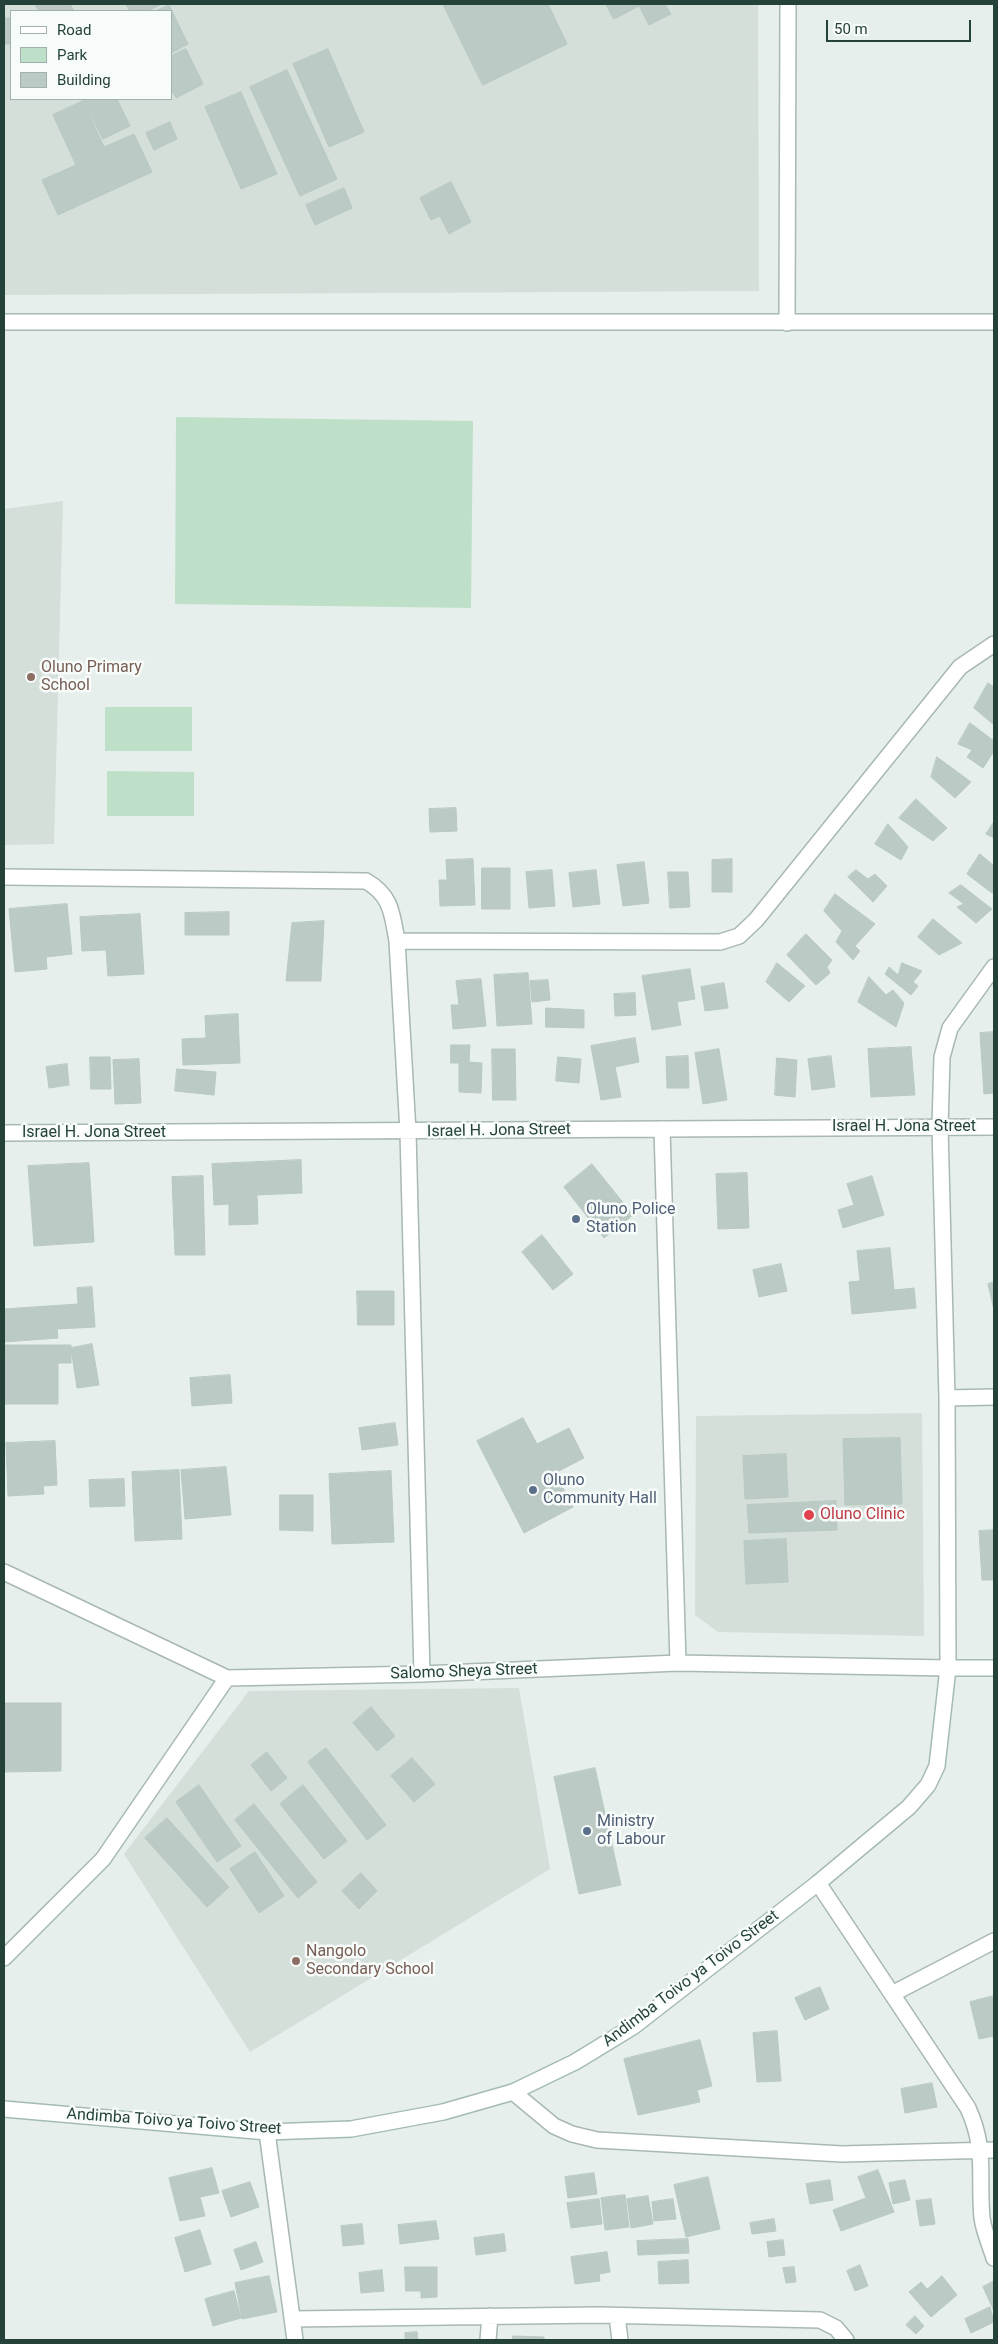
<!DOCTYPE html>
<style>
body{margin:0}
#map{position:relative;width:998px;height:2344px;overflow:hidden;background:#e6efeb;font-family:Roboto,sans-serif}
canvas{display:block}
.frame{position:absolute;inset:0;border:5px solid #24423a;pointer-events:none}
.legend{position:absolute;left:10px;top:10px;width:162px;height:90px;box-sizing:border-box;background:#f7fbf9;border:1px solid #a3b1ad;margin:0;padding:6px 9px;list-style:none;font-size:15px;color:#24423a}
.legend li{display:flex;align-items:center;gap:10px;height:25px}
.legend b{width:25px;border:1px solid #a3b1ad}
.scale{position:absolute;left:826px;top:20px;width:145px;height:22px;box-sizing:border-box;border:2px solid #24423a;border-top:0;padding-left:6px;font-size:15px;line-height:18px;white-space:nowrap;color:#24423a;-webkit-text-stroke:4px #f7fbf9;paint-order:stroke}
</style>
<div id="map">
<canvas width="998" height="2344"></canvas>
<div class="frame"></div>
<ul class="legend">
<li><b style="height:6px;background:#fff"></b>Road</li>
<li><b style="height:14px;background:#bfe0c8"></b>Park</li>
<li><b style="height:14px;background:#bbcac4"></b>Building</li>
</ul>
<div class="scale">50 m</div>
</div>
<script>
const g = document.querySelector('canvas').getContext('2d');
g.lineJoin = 'round';
function fillPath(path, color) { g.fillStyle = color; g.fill(path, 'evenodd'); }
function trace(path, color, width, dash) { g.strokeStyle = color; g.lineWidth = width; g.lineCap = dash ? 'butt' : 'round'; g.setLineDash(dash || []); g.stroke(path); }
function label(font, color, halo, rows, align = 'center') {
  g.font = font + ' Roboto,sans-serif'; g.lineWidth = 5; g.setLineDash([]); g.textBaseline = 'middle'; g.strokeStyle = halo; g.fillStyle = color; for (const [text, x, y, turn = 0] of rows) {
    g.save(); g.translate(x, y); g.rotate((+turn || 0) * Math.PI / 180); g.textAlign = isNaN(turn) ? turn : align; if (halo) g.strokeText(text, 0, 0); g.fillText(text, 0, 0); g.restore();
  }
}
const built = new Path2D(`
 M 4,4 L 758,4 L 759,291 L 4,295 ZM 11,11 L 171,11 L 171,99 L 11,99 Z
 M 63,501 L 54,844 L 4,845 L 4,509 Z
 M 922,1413 L 924,1636 L 718,1632 L 695,1615 L 696,1416 Z
 M 519,1688 L 550,1869 L 250,2052 L 124,1854 L 249,1691 Z`);
const green = new Path2D(`
 M 176,417 L 473,421 L 471,608 L 175,604 Z
 M 105,707 L 192,707 L 192,751 L 105,751 Z
 M 107,771 L 194,772 L 194,816 L 107,816 Z`);
const building = new Path2D(`
 M 35,4 L 70,4 L 74,11 L 39,11 Z
 M 126,4 L 162,4 L 147,11 L 130,11 Z
 M 443,4 L 548,4 L 567,44 L 483,85 Z
 M 606,4 L 665,4 L 671,14 L 649,25 L 639,6 L 614,19 Z
 M 169,5 L 188,44 L 171,53 L 171,11 L 156,11 Z
 M 4,18 L 11,18 L 11,44 L 4,44 Z
 M 186,49 L 203,84 L 176,98 L 171,89 L 171,56 Z
 M 328,49 L 364,132 L 329,147 L 293,64 Z
 M 287,70 L 337,179 L 300,196 L 250,87 Z
 M 241,92 L 277,174 L 241,189 L 205,107 Z
 M 83,99 L 117,99 L 130,126 L 103,139 Z
 M 83,101 L 104,147 L 134,134 L 152,172 L 58,215 L 42,180 L 76,165 L 53,115 Z
 M 170,122 L 177,139 L 154,150 L 146,133 Z
 M 451,182 L 471,222 L 449,234 L 440,216 L 431,220 L 420,198 Z
 M 344,188 L 352,208 L 315,225 L 306,205 Z
 M 988,683 L 994,687 L 994,725 L 974,708 Z
 M 970,723 L 994,741 L 994,751 L 983,768 L 967,757 L 972,750 L 958,744 Z
 M 937,757 L 971,782 L 955,798 L 931,777 Z
 M 916,799 L 947,828 L 933,841 L 899,818 Z
 M 456,808 L 457,831 L 430,832 L 429,809 Z
 M 994,822 L 994,838 L 986,834 Z
 M 888,824 L 908,847 L 901,860 L 875,844 Z
 M 980,854 L 994,866 L 994,889 L 992,893 L 967,874 Z
 M 473,859 L 475,905 L 440,906 L 439,880 L 447,880 L 446,860 Z
 M 732,859 L 732,892 L 712,892 L 712,860 Z
 M 644,862 L 649,903 L 623,906 L 617,865 Z
 M 482,868 L 510,868 L 510,909 L 482,909 Z
 M 552,870 L 555,906 L 529,908 L 526,872 Z
 M 596,870 L 600,904 L 573,907 L 569,873 Z
 M 856,870 L 868,879 L 875,874 L 887,886 L 873,902 L 848,877 Z
 M 668,872 L 688,872 L 690,907 L 670,908 Z
 M 961,885 L 992,909 L 976,923 L 957,907 L 964,904 L 949,893 Z
 M 835,894 L 875,924 L 855,946 L 860,951 L 853,960 L 836,942 L 842,931 L 824,911 Z
 M 67,904 L 72,954 L 46,957 L 47,969 L 15,972 L 9,909 Z
 M 229,912 L 229,935 L 185,935 L 185,913 Z
 M 140,914 L 144,974 L 108,976 L 106,950 L 82,951 L 80,917 Z
 M 933,919 L 962,943 L 939,955 L 918,937 Z
 M 324,921 L 321,981 L 286,981 L 292,923 Z
 M 806,934 L 832,960 L 827,967 L 830,973 L 816,985 L 787,955 Z
 M 777,963 L 805,986 L 789,1002 L 766,982 Z
 M 902,963 L 922,971 L 913,982 L 918,986 L 911,995 L 885,974 L 889,967 L 898,975 Z
 M 690,969 L 695,999 L 677,1002 L 681,1025 L 652,1030 L 642,976 Z
 M 528,973 L 532,1024 L 497,1026 L 494,975 Z
 M 869,977 L 886,995 L 893,990 L 904,1003 L 896,1027 L 858,1002 Z
 M 481,979 L 486,1026 L 453,1029 L 451,1005 L 459,1005 L 456,981 Z
 M 548,980 L 550,1000 L 532,1002 L 530,981 Z
 M 724,983 L 728,1008 L 705,1011 L 701,987 Z
 M 635,993 L 636,1015 L 615,1016 L 614,994 Z
 M 546,1008 L 584,1010 L 584,1028 L 546,1027 Z
 M 238,1014 L 240,1063 L 183,1065 L 182,1039 L 206,1038 L 205,1016 Z
 M 994,1032 L 994,1093 L 984,1094 L 980,1033 Z
 M 635,1038 L 639,1062 L 615,1067 L 621,1097 L 601,1100 L 591,1046 Z
 M 451,1045 L 470,1045 L 469,1062 L 482,1063 L 481,1093 L 459,1092 L 459,1063 L 451,1063 Z
 M 911,1047 L 915,1095 L 871,1097 L 868,1049 Z
 M 492,1049 L 515,1049 L 516,1100 L 493,1100 Z
 M 719,1049 L 727,1100 L 703,1104 L 695,1053 Z
 M 688,1056 L 689,1088 L 667,1088 L 666,1057 Z
 M 831,1056 L 835,1087 L 812,1090 L 808,1059 Z
 M 90,1057 L 110,1057 L 111,1089 L 91,1089 Z
 M 558,1057 L 581,1059 L 579,1083 L 556,1081 Z
 M 777,1058 L 797,1060 L 795,1097 L 775,1095 Z
 M 139,1059 L 141,1103 L 115,1104 L 113,1060 Z
 M 67,1064 L 69,1085 L 49,1088 L 46,1067 Z
 M 177,1069 L 216,1072 L 214,1095 L 175,1091 Z
 M 301,1160 L 302,1193 L 257,1195 L 258,1224 L 229,1225 L 229,1204 L 214,1205 L 212,1164 Z
 M 89,1163 L 94,1242 L 34,1246 L 28,1166 Z
 M 592,1164 L 633,1215 L 604,1238 L 564,1187 Z
 M 747,1173 L 749,1228 L 718,1229 L 716,1174 Z
 M 203,1176 L 205,1255 L 175,1255 L 172,1177 Z
 M 872,1176 L 884,1215 L 843,1228 L 838,1210 L 854,1205 L 847,1184 Z
 M 542,1235 L 573,1274 L 553,1290 L 522,1252 Z
 M 890,1248 L 894,1290 L 914,1288 L 916,1308 L 852,1314 L 849,1282 L 860,1281 L 857,1251 Z
 M 781,1264 L 787,1291 L 759,1297 L 753,1270 Z
 M 994,1282 L 994,1310 L 988,1284 Z
 M 92,1287 L 95,1327 L 57,1329 L 58,1338 L 4,1342 L 4,1309 L 78,1304 L 77,1288 Z
 M 357,1291 L 394,1291 L 394,1325 L 358,1325 Z
 M 92,1344 L 99,1385 L 77,1388 L 71,1348 Z
 M 5,1345 L 71,1345 L 71,1363 L 58,1363 L 58,1404 L 5,1404 Z
 M 230,1375 L 232,1403 L 192,1406 L 190,1378 Z
 M 523,1418 L 537,1444 L 569,1428 L 584,1458 L 555,1473 L 573,1507 L 524,1533 L 477,1441 Z
 M 395,1423 L 398,1445 L 362,1450 L 359,1428 Z
 M 900,1438 L 902,1504 L 845,1505 L 843,1439 Z
 M 55,1441 L 57,1485 L 43,1486 L 44,1494 L 8,1496 L 6,1443 Z
 M 786,1454 L 788,1497 L 745,1499 L 743,1456 Z
 M 226,1467 L 231,1515 L 185,1519 L 181,1470 Z
 M 179,1470 L 182,1539 L 135,1541 L 132,1472 Z
 M 391,1471 L 394,1542 L 332,1544 L 329,1474 Z
 M 124,1479 L 125,1506 L 90,1507 L 89,1480 Z
 M 280,1495 L 313,1495 L 313,1531 L 280,1530 Z
 M 836,1501 L 837,1530 L 749,1533 L 747,1505 Z
 M 994,1530 L 994,1580 L 982,1580 L 979,1531 Z
 M 786,1539 L 788,1582 L 746,1584 L 744,1541 Z
 M 4,1703 L 61,1703 L 61,1771 L 4,1772 Z
 M 371,1707 L 395,1736 L 377,1751 L 353,1723 Z
 M 326,1748 L 386,1825 L 367,1840 L 308,1762 Z
 M 267,1752 L 287,1778 L 271,1791 L 251,1765 Z
 M 412,1758 L 435,1784 L 414,1802 L 391,1776 Z
 M 595,1768 L 621,1885 L 579,1894 L 554,1777 Z
 M 199,1785 L 241,1846 L 217,1862 L 176,1802 Z
 M 303,1785 L 347,1841 L 324,1859 L 280,1804 Z
 M 254,1804 L 317,1882 L 298,1898 L 235,1820 Z
 M 167,1818 L 229,1887 L 207,1907 L 145,1838 Z
 M 255,1852 L 284,1896 L 259,1913 L 230,1869 Z
 M 361,1873 L 377,1891 L 359,1909 L 342,1891 Z
 M 820,1987 L 829,2009 L 805,2020 L 795,1998 Z
 M 994,1996 L 994,2036 L 979,2039 L 970,2002 Z
 M 777,2031 L 781,2081 L 757,2082 L 753,2033 Z
 M 700,2040 L 712,2086 L 697,2090 L 700,2102 L 638,2115 L 624,2059 Z
 M 932,2083 L 937,2107 L 905,2113 L 901,2089 Z
 M 212,2168 L 219,2193 L 200,2197 L 205,2216 L 180,2221 L 169,2178 Z
 M 878,2170 L 894,2212 L 841,2231 L 833,2210 L 866,2198 L 858,2177 Z
 M 594,2173 L 597,2194 L 568,2198 L 565,2177 Z
 M 708,2177 L 720,2229 L 686,2237 L 674,2185 Z
 M 830,2180 L 833,2200 L 810,2204 L 806,2184 Z
 M 905,2180 L 910,2200 L 893,2204 L 889,2183 Z
 M 250,2182 L 259,2207 L 231,2217 L 222,2191 Z
 M 625,2195 L 629,2227 L 605,2230 L 601,2198 Z
 M 648,2196 L 653,2224 L 631,2228 L 627,2199 Z
 M 599,2199 L 602,2224 L 571,2228 L 567,2203 Z
 M 673,2199 L 676,2219 L 654,2221 L 652,2202 Z
 M 931,2199 L 935,2224 L 920,2226 L 916,2201 Z
 M 774,2219 L 776,2231 L 752,2234 L 750,2223 Z
 M 436,2221 L 439,2239 L 400,2244 L 398,2225 Z
 M 362,2224 L 364,2244 L 343,2246 L 341,2226 Z
 M 200,2230 L 211,2264 L 185,2272 L 175,2238 Z
 M 504,2234 L 506,2251 L 476,2255 L 474,2238 Z
 M 688,2239 L 689,2253 L 638,2255 L 637,2241 Z
 M 783,2240 L 785,2255 L 769,2257 L 767,2242 Z
 M 256,2242 L 263,2262 L 241,2270 L 234,2250 Z
 M 607,2252 L 610,2272 L 599,2274 L 600,2281 L 575,2284 L 571,2257 Z
 M 688,2260 L 689,2283 L 659,2284 L 658,2262 Z
 M 860,2265 L 868,2286 L 855,2291 L 847,2271 Z
 M 405,2267 L 437,2267 L 437,2297 L 421,2298 L 421,2291 L 406,2291 Z
 M 794,2267 L 796,2282 L 786,2283 L 783,2268 Z
 M 382,2270 L 384,2291 L 361,2293 L 359,2273 Z
 M 269,2276 L 277,2312 L 242,2319 L 235,2283 Z
 M 942,2276 L 957,2295 L 931,2317 L 909,2292 L 921,2282 L 927,2289 Z
 M 994,2281 L 994,2311 L 983,2287 Z
 M 234,2291 L 241,2318 L 213,2326 L 205,2299 Z
 M 990,2307 L 994,2322 L 971,2333 L 965,2319 Z
 M 915,2316 L 924,2326 L 916,2334 L 906,2325 Z
 M 417,2332 L 418,2340 L 405,2340 L 405,2333 Z
 M 513,2336 L 544,2337 L 544,2340 L 513,2340 Z`);
const street = new Path2D(`
 M 4,322 L 994,322
 M 787,323 L 788,4
 M 4,877 L 366,881 C 392,896 392,914 397,941
 M 662,1129 L 678,1663
 M 4,1133 L 994,1127
 M 947,1398 L 994,1397
 M 4,1572 L 227,1678 L 422,1674 L 678,1663 L 948,1668 L 947,1398 L 940,1127 L 942,1057 L 950,1028 L 994,967
 M 422,1674 L 408,1132 L 397,941 L 720,942 L 739,936 L 756,920 L 960,667 L 994,644
 M 818,1883 L 968,2108 C 987,2150 978,2175 982,2218 C 984,2232 990,2245 994,2258
 M 4,1958 L 103,1859 L 227,1678
 M 892,1994 L 994,1941
 M 513,2092 L 554,2126 L 572,2134 L 597,2140 L 842,2154 L 994,2150
 M 267,2132 L 295,2340
 M 617,2316 L 620,2340
 M 293,2319 L 599,2315 L 820,2320 L 836,2328 L 846,2340
 M 488,2340 L 490,2316`);
const secondary = new Path2D(`
 M 4,2109 L 267,2132 L 351,2129 L 443,2112 L 513,2092 L 575,2062 L 634,2026 L 818,1883 L 909,1807 L 928,1785 L 937,1766 L 948,1668 L 994,1668`);
const markers = [
 [31,677,5,"#8d6e63"],
 [576,1219,5,"#5c6f8a"],
 [533,1490,5,"#5c6f8a"],
 [809,1515,6,"#e0444e"],
 [587,1831,5,"#5c6f8a"],
 [296,1961,5,"#8d6e63"]
];
const educationNames = [
 ["Oluno Primary",41,668],
 ["School",41,686],
 ["Nangolo",306,1952],
 ["Secondary School",306,1970]
];
const streetNames = [
 ["Israel H. Jona Street",904,1127],
 ["Israel H. Jona Street",499,1131,-1],
 ["Israel H. Jona Street",94,1133],
 ["Salomo Sheya Street",464,1672,-2],
 ["Andimba Toivo ya Toivo Street",691,1979,-37],
 ["Andimba Toivo ya Toivo Street",174,2122,4]
];
const serviceNames = [
 ["Oluno Police",586,1210],
 ["Station",586,1228],
 ["Oluno",543,1481],
 ["Community Hall",543,1499],
 ["Ministry",597,1822],
 ["of Labour",597,1840]
];
const healthNames = [
 ["Oluno Clinic",820,1515]
];
fillPath(built, '#d4dfda');
fillPath(green, '#bfe0c8');
fillPath(building, '#bbcac4');
trace(building, '#b8c9c2', 1);
trace(street, '#a8b8b2', 18);
trace(secondary, '#a4bbb3', 18);
trace(street, '#fff', 15);
trace(secondary, '#fff', 15);
for (const [x, y, r, color] of markers) { const dot = new Path2D(); dot.arc(x, y, r, 0, 2 * Math.PI); g.fillStyle = color; g.fill(dot); trace(dot, '#f7fbf9', 2); }
label('16px', '#785e54', '#f7fbf9', educationNames, 'left');
label('16px', '#24423a', '#f7fbf9', streetNames);
label('16px', '#4e5e75', '#f7fbf9', serviceNames, 'left');
label('16px', '#be3a42', '#f7fbf9', healthNames, 'left');
</script>
